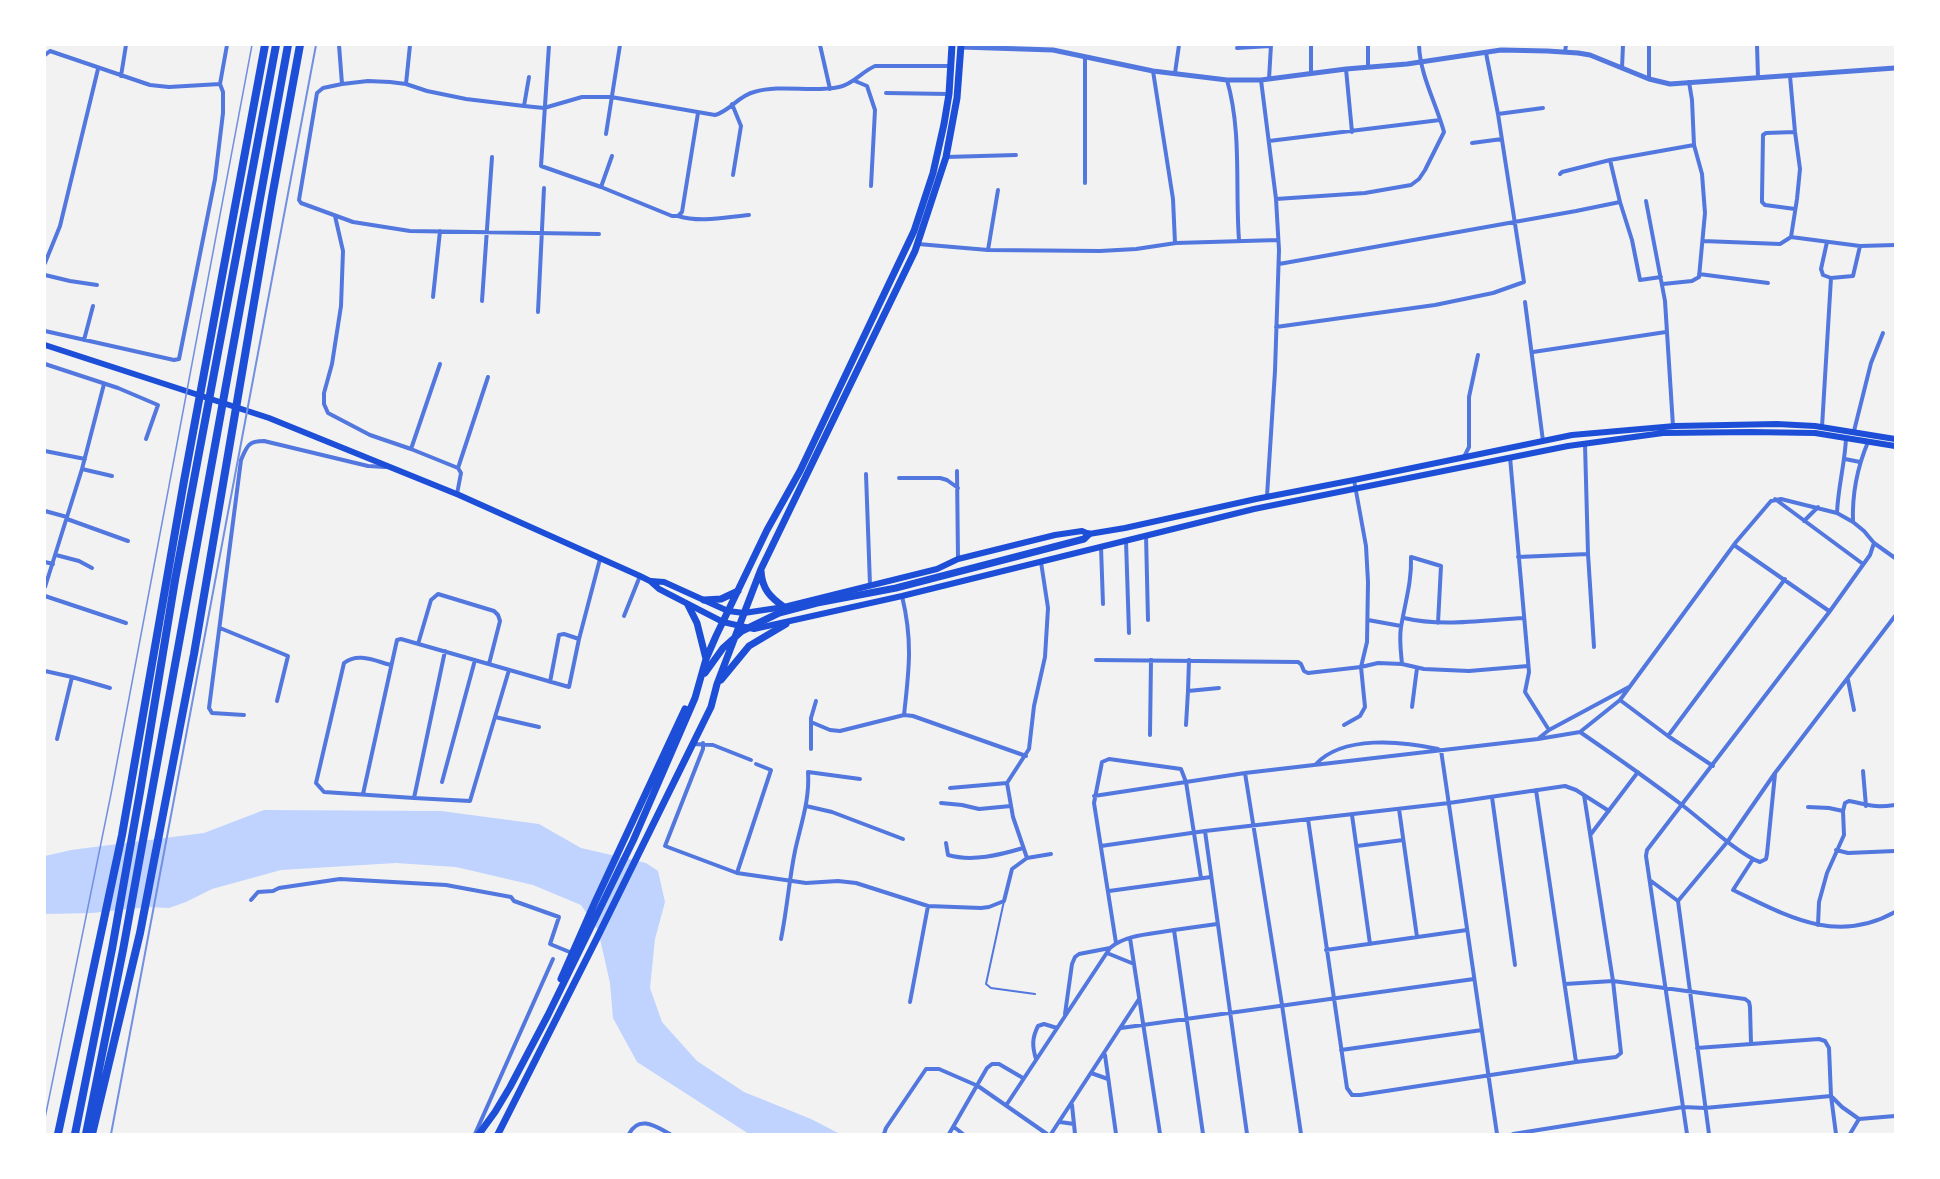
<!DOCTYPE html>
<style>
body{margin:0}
#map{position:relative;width:1940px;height:1179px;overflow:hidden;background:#f2f2f2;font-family:"Libre Baskerville",serif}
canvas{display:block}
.frame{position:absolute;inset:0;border:46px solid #fff;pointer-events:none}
</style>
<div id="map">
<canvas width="1940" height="1179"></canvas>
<div class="frame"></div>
</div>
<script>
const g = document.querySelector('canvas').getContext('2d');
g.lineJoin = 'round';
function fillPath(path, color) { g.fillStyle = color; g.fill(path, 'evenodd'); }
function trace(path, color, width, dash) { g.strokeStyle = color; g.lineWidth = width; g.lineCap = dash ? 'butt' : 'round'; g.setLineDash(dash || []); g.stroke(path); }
const water = new Path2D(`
 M 264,810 L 441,811 L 539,824 L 581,848 L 646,863 L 658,871 L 665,902 L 655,939 L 650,988 L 662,1022 L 697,1061 L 744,1092 L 811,1119 L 840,1134 L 749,1134 L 637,1062 L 613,1018 L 610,983 L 598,930 L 581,905 L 533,885 L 456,867 L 396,863 L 281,870 L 212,889 L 186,902 L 169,908 L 149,907 L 92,913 L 45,914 L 45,856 L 71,850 L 204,833 Z`);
const service = new Path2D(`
 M 1004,901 L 986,984 L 991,988 L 1035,994`);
const minor = new Path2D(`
 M 339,45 L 342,84
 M 549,45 L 541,166 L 601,187 L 672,216 L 678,216 L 682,212 L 698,113
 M 820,45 L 830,89
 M 1311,45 L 1311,73
 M 1368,45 L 1368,67
 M 1649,45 L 1649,78
 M 1757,45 L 1758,77
 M 1237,48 L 1270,46
 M 1565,52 L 1566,45
 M 45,55 L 50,51 L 150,85 L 169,87 L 220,84
 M 1622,68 L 1623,45
 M 1346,69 L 1352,132
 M 1153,71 L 1173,199 L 1175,243
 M 1175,73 L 1179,45
 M 121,76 L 126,45
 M 1790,76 L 1795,132 L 1800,169 L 1797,199 L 1791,237
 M 1269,79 L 1271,45
 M 1227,80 C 1242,132 1235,187 1239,240
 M 1261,80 L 1276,199 L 1279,250 L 1275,371 L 1267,496
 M 855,81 L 867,86 L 875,110 L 871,186
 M 406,84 L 410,45
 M 886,93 L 949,94
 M 732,104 L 741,126 L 733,175
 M 524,106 L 529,77
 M 1498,114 L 1543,108
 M 1795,132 L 1766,133 L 1763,135 L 1762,198 L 1762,202 L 1765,205 L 1795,209
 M 606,134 L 620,45
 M 1269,141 L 1440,120
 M 1472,143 L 1502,139
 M 946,157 L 1016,155
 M 1610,160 L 1620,202
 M 1560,174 L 1562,172 L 1610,160 L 1694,145
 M 1085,183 L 1085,57
 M 601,187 L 612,156
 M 1276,199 L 1365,193 L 1411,185 L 1419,179 L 1425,170 L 1444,132 C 1436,103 1420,75 1419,45
 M 1646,201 L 1665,301 L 1673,426
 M 335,216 L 343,251 L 341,306 L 332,364 L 324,393 L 324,404 L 328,413 L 370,435 L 411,449 L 458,468 L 461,473 L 457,494
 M 678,216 C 701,223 726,217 749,215
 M 599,234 L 410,231 L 353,222 L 301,203 L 299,200 L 317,93 L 323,88 L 342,84 L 368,81 L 390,82 L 406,84 L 427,91 L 466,99 L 524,106 L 544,108 L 582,97 L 611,97 L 715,115 C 730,111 738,96 754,92 C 782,84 812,93 839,87 C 854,84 861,72 875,66 L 952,66
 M 1791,237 L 1860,246 L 1895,245
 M 1703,241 L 1780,244 L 1791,237
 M 1827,242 L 1821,269 L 1823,275 L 1831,278 L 1853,276 L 1860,246
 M 918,244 L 988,250 L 1100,251 L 1136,249 L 1176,243 L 1278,240
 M 988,250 L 998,190
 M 45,263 L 60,226 L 98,69
 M 1279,264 L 1576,211 L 1620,202 L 1632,240 L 1640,280 L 1661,277
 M 1699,274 L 1768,283
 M 45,275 L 70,281 L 97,285
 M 1663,284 L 1692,281 L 1699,277 L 1705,213 L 1702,174 L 1694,145 L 1692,100 L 1689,82
 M 433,297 L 440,231
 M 482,301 L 492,157
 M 1525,302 L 1543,441
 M 538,312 L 544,188
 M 1276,327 L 1435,305 L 1493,293 L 1524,282 L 1498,114 L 1486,53
 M 45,331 L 174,360 L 179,359 L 215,179 L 223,113 L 223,92 L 220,84 L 227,45
 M 84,340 L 93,306
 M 1533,352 L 1666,332
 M 45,364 L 118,388 L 158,405 L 146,439
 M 1822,427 L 1831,278
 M 1854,431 L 1871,363 L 1883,333
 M 1585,444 L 1588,554 L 1594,647
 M 411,449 L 440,364
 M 45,451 L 85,459
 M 1464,457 L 1469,447 L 1469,397 L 1478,355
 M 1510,457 L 1529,672 L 1525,692 L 1549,730
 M 1845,459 L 1860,462
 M 458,468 L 488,377
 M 82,469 L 112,476
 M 957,471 L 958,559
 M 866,474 L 870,585
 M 899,478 L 940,478 L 947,480 L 958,488
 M 1775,499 L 1863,564
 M 45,511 L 67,517
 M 1837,513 C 1838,487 1845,463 1846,438
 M 67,519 L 128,541
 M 1804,521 L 1818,507
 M 1853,522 C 1852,494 1857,468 1868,442
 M 1146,535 L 1148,620
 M 1126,541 L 1129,633
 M 1734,545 L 1829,611
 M 1101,547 L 1103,604
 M 56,555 L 79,561 L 92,568
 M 1518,557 L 1588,554
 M 45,562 L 53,564
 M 45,587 L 82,469 L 104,384
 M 45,596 L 126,623
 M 902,596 C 913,641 909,670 904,715
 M 624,616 L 640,576
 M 1404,618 C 1442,627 1484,620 1524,618
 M 1368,620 L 1401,626
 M 220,628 L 288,656 L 277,701
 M 418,644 L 431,600 L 438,594 L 494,611 L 498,615 L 500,621 L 489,664
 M 445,651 L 414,798 L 470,801 L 509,670
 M 1096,660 L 1298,662 L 1301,664 L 1304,671 L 1308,673 L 1361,667 L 1378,663 L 1402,664 L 1424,669 L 1469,671 L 1528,666
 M 1189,660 L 1188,691 L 1219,688
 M 1402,664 C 1401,652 1399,640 1401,627 C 1405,603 1412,581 1411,557 L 1441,566 L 1438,623
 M 391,665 C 375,661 358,652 344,663 L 316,783 L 324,792 L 414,798
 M 45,671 L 72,677 L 57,739
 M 72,677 L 110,688
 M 1848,680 L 1854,710
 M 550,682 L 559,635 L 564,634 L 579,639
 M 1620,700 L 1668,736 L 1713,766
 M 1412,707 L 1417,668
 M 244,715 L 212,713 L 209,708 L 241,460 C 247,446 248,441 264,441 L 368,466 L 385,467
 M 495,717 L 539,727
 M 811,722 L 830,730 L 840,731 L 904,715 L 913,716 L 1026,756
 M 1186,725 L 1188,691
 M 1344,725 L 1360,716 L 1365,707 L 1361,667 L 1367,642 L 1368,582 L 1366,546 L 1354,480
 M 1580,732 C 1615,756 1649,780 1682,805 C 1702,820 1739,855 1760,862 L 1766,859 L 1767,854 L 1775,774
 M 1150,735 L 1151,660
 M 1668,736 L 1785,579
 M 1539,738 L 1549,730 L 1629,687
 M 703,743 L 703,749 L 665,846 L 737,873 L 806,883 L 838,881 L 856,883 L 928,906 L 981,908 L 989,907 L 1004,901 L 1012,869 L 1027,858 L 1013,817 L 1007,783 L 1029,749 L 1034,706 L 1045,657 L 1048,608 L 1041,562
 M 693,744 L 713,745 L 751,760
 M 811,749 L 811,718 L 816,701
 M 1441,750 L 1497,1134
 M 1316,764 C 1343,735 1402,741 1438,749
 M 1863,771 L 1866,806
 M 1245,773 L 1282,1005 L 1301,1134
 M 442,782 L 475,660
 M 950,788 L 1007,783
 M 1536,790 L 1576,1062
 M 363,794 L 397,640 L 401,639 L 569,687 L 579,639 L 600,559
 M 1094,796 L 1245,773 L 1538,739 L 1580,732 L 1620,700 L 1736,542 L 1771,501 L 1781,499 L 1837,513 L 1853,522 L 1864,531 L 1874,543 L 1895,558
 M 1492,797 L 1515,965
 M 941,803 L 962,805 L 979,809 L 1011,806
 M 806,806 L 832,812 L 903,839
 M 1808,807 L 1829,808 L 1843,811
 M 1399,809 L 1417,937
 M 1352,815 L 1370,944
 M 1308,819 L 1347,1088 L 1352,1095 L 1360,1095 L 1576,1062 L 1616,1057 L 1621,1053 L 1613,981 L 1584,795
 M 1205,831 L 1247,1134
 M 1591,834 L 1638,772
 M 946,843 L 948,855 C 972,862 1000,855 1023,848
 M 1101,846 L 1205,831 L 1449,803 L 1565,786 L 1576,790 L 1609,811
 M 1357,846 L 1403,840
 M 1836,850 L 1848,853 L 1895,851
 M 1027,858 L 1051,854
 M 1753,859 L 1733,890 C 1787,916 1836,945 1895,912
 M 737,873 L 771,770 L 756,764
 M 1651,881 L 1678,901
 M 1109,891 L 1211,877
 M 251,900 L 258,892 L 273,891 L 279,888 L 340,879 L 446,885 L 511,897 L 514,901 L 559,917 L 550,944 L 572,953
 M 1818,925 L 1819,902 L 1827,873 L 1844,835 L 1843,811 L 1845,803 L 1849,801 C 1870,805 1873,808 1895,805
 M 1174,930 L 1217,924
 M 1130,938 L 1160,1134
 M 781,939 C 787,910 789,880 795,851 C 801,824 810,799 808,772 L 860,779
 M 1116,943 L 1094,803 L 1102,762 L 1109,759 L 1181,769 L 1186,782 L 1201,878
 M 1326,950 L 1467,930
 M 1107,953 L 1134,964
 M 1565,984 L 1613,981 L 1745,999 L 1749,1002 L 1750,1007 L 1751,1044
 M 910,1002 L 928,906
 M 1065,1014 L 1072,964 L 1075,957 L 1079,954 L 1110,948
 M 1121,1028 L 1474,979
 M 1697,1048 L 1819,1039 L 1825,1041 L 1829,1048 L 1831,1096 L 1836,1134
 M 1341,1050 L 1482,1030
 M 1105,1055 L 1116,1134
 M 1036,1059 C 1032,1046 1032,1038 1038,1026 L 1044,1024 L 1057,1028
 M 1091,1073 L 1108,1079
 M 1832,1097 L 1842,1107 L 1859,1119 L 1895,1116
 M 1007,1104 L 1110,948 C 1126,934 1154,934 1174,930 L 1203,1134
 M 1072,1105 L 1075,1134
 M 1060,1122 L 1074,1124
 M 954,1127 L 963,1134
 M 475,1134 L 553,959
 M 629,1134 C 639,1115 655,1126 670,1134
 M 884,1134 L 886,1128 L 926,1069 L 939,1069 L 978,1086 L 1047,1134
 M 949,1134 L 987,1068 L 992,1064 L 999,1064 L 1023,1078
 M 1051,1134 L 1139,999
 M 1513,1134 L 1683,1107 L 1705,1108 L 1831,1096
 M 1687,1134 L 1646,856 L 1647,850 L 1830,611 L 1870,555 L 1874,543
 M 1709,1134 L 1678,901 L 1728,841 L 1775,773 L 1895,616
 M 1850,1134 L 1859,1119`);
const tertiary = new Path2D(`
 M 961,47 L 1053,50 L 1153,71 L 1227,80 L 1261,80 L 1346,69 L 1407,64 L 1501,50 L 1547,51 L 1578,53 L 1590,55 L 1649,79 L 1670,84 L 1895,68`);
const primary = new Path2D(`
 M 45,345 L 269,418 L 459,495 L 640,576 L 650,581 L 659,589 L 723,622 L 754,629 L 902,596 L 1254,509 L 1568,446 L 1663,433 L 1751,432 L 1815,433 L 1895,446
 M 651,581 L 664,582 L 728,611 L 744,613 L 784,607 L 937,569 L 958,559 L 1055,535 L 1082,531 L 1089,534 L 1125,528 L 1256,499 L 1354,480 L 1572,435 L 1675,426 L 1777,424 L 1815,426 L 1895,439`);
const trunk = new Path2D(`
 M 761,571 C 762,589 770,597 784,607
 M 704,600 L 721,599 L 738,591
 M 688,605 L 697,623 L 706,659
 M 705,673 L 723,648 L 742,631 L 779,613 L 817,603 L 896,588 L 1084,539 L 1089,534
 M 721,680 L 749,646 L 786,624
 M 561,979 L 595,902 L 685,709
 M 479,1134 L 495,1112 L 510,1087 L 548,1015 L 633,841 L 695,698 L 706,659 L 716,636 L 767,530 L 800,471 L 914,231 L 933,173 L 944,124 L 949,94 L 952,45
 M 498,1134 L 595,942 L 711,707 L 717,684 L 761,569 L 915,251 L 946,157 L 957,98 L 961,45`);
const motorway = new Path2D(`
 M 58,1134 L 122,835 L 184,481 L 265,45
 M 75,1134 L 112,949 L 140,792 L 175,580 L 276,45
 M 86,1134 L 123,950 L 288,45
 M 92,1134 L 140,933 L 194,654 L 272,197 L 300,45`);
const tram = new Path2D(`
 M 45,1118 L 111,794 L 252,45`);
const rail = new Path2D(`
 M 111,1134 L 316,45`);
fillPath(water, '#bfd3fe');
trace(service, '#5277de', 2);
trace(minor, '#5277de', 4);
trace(tertiary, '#5277de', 5);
trace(primary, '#1d4ed8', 6);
trace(trunk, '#1d4ed8', 7);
trace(motorway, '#1d4ed8', 8);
trace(tram, '#7290e2', 1.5);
trace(rail, '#7290e2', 2);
</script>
